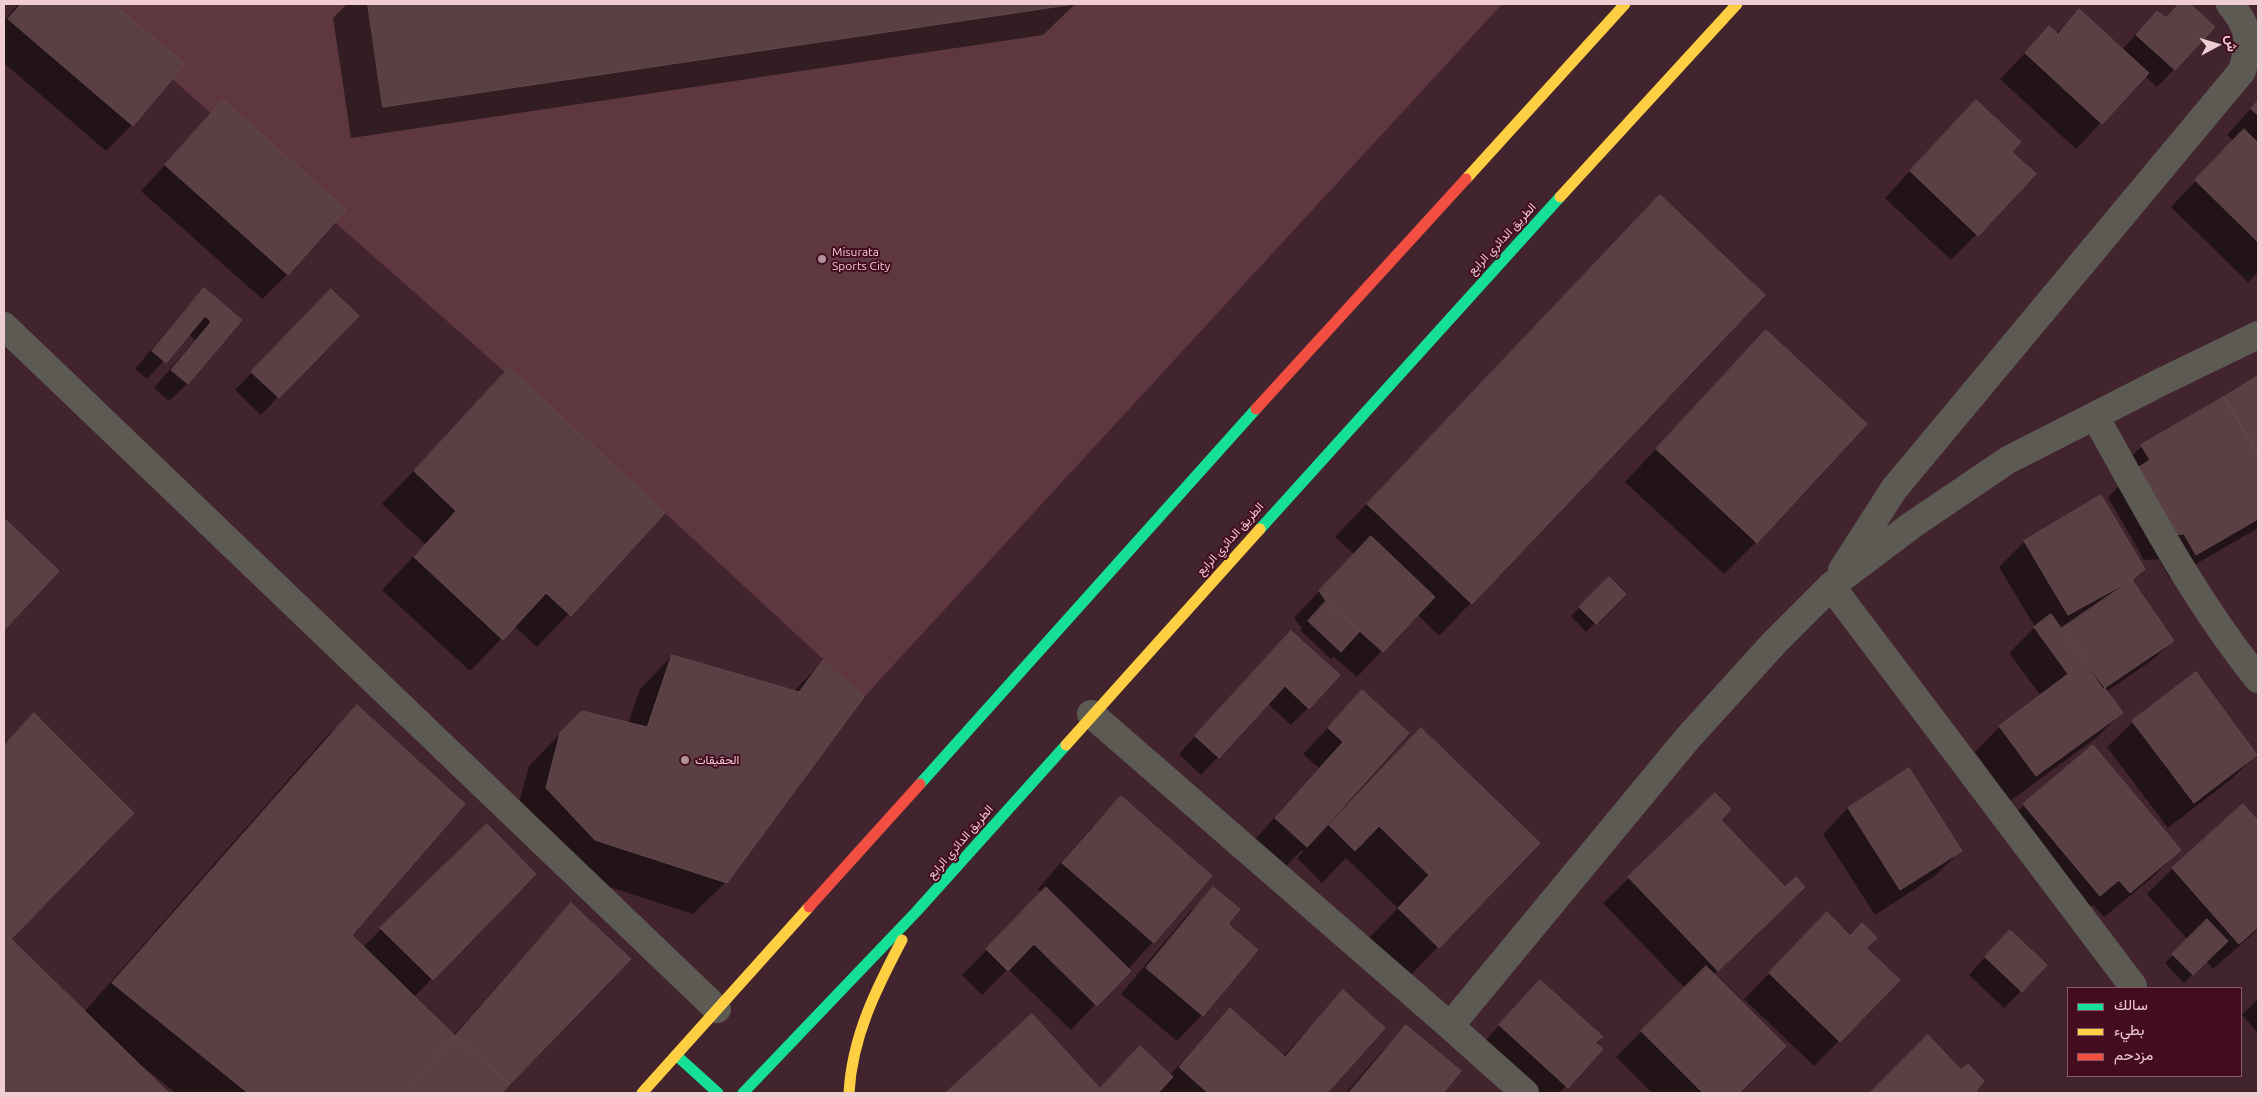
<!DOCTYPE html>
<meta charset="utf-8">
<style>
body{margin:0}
#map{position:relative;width:2262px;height:1097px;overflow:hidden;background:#41242d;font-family:Ubuntu,Vazirmatn,sans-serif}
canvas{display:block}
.frame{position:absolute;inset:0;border:5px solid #f0ccd3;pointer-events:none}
.legend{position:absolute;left:2067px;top:987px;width:175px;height:90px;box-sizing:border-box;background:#430c1f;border:1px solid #885967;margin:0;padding:6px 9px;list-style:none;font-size:15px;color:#f0ccd3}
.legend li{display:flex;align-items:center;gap:10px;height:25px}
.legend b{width:25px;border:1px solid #885967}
.north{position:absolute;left:2192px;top:20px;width:50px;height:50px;-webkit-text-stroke:4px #430c1f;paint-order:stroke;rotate:84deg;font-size:14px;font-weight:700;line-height:20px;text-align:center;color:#f0ccd3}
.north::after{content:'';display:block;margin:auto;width:18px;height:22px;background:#f0ccd3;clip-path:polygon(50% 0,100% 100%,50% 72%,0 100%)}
</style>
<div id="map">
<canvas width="2262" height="1097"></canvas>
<div class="frame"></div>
<ul class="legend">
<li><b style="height:6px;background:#16e098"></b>سالك</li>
<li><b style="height:6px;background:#ffcf43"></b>بطيء</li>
<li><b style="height:6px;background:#f24e42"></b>مزدحم</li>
</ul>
<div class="north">ش</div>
</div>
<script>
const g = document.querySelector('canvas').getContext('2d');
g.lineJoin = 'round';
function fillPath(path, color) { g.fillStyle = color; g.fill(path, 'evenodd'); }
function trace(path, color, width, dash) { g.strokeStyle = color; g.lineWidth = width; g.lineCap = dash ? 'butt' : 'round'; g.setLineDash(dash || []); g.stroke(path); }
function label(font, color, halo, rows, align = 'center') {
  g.font = font + ' Ubuntu,Vazirmatn,sans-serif'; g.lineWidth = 4; g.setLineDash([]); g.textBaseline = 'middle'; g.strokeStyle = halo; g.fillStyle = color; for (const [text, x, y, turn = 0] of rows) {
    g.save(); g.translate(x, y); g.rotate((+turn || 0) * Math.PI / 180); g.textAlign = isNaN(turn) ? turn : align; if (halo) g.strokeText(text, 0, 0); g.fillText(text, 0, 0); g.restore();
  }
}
const green = new Path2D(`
 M 87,4 L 1502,4 L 864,697 L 665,513 Z`);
const shadow = new Path2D(`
 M 18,4 L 112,4 L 183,64 L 132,125 L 106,151 L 4,63 L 4,21 Z
 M 347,4 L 1075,4 L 1043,35 L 351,138 L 333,18 Z
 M 2181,4 L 2188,4 L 2214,27 L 2157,87 L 2145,76 L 2076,149 L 2000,79 L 2049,28 L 2056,34 L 2080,11 L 2122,50 L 2140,30 L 2165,20 Z
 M 2258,101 L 2258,272 L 2248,282 L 2171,207 L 2234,141 L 2227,135 Z
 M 223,102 L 288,274 L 262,299 L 141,191 Z
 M 1951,127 L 2010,152 L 2034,175 L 1951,260 L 1885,198 Z
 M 1660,196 L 1763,296 L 1439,636 L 1417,614 L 1357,677 L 1334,657 L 1331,659 L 1300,630 L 1302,628 L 1294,618 L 1354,554 L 1335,537 Z
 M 204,290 L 240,320 L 187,384 L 169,401 L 154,388 L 195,340 L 188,334 L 147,379 L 135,369 L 187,307 Z
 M 314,308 L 278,397 L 261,415 L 235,390 Z
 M 1766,332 L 1756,542 L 1724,574 L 1625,482 Z
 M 509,370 L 663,513 L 537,647 L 514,626 L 470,671 L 382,590 L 425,544 L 382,504 Z
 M 2258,377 L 2258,528 L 2170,579 L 2159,559 L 2144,560 L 2108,497 L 2123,482 L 2117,471 L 2142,446 Z
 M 4,520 L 58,571 L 4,628 Z
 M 2024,542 L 2144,569 L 2131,581 L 2172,641 L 2155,658 L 2106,692 L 2121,713 L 2096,738 L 2010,801 L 1975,752 L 2000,726 L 2041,696 L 2009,653 L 2035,627 L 1999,567 Z
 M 1609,578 L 1624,594 L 1586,632 L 1571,616 Z
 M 1274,650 L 1308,708 L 1291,725 L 1268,704 L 1201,775 L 1179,754 Z
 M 672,656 L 794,691 L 823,662 L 726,882 L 693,914 L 563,872 L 514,821 L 529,766 L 550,744 L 582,712 L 628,723 L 640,689 Z
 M 1362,692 L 1309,842 L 1311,844 L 1421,730 L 1538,843 L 1406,980 L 1366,941 L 1398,908 L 1346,858 L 1322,883 L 1297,858 L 1303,852 L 1302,850 L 1280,872 L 1250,845 L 1319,768 L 1303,754 Z
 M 357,707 L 350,935 L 363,947 L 486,826 L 534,874 L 414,997 L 453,1036 L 546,930 L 571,904 L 629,959 L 502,1093 L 176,1093 L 143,1067 L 142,1068 L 168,1093 L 4,1093 L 4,744 L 34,715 L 10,939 L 84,1012 L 324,739 Z
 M 2133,722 L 2256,755 L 2230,780 L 2168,828 L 2107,747 Z
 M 1121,797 L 1210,876 L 1153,942 L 1071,1030 L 1008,969 L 982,995 L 962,975 L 1042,893 L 1038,889 L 1095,823 Z
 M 2024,805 L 2179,850 L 2154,876 L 2104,917 L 2093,905 L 2074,921 L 1999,830 Z
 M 2243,806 L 2258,823 L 2258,929 L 2213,969 L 2206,961 L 2184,983 L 2165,963 L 2188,940 L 2147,894 L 2172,869 Z
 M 1848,808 L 1960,851 L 1935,876 L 1875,915 L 1823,834 Z
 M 1719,820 L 1785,889 L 1778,913 L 1713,975 L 1784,1046 L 1737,1093 L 1652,1093 L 1616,1057 L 1685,988 L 1603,903 L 1629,878 Z
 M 1213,889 L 1226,924 L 1202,1015 L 1177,1041 L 1121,994 L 1188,914 Z
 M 1850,937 L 1865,948 L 1839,1041 L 1814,1066 L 1744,999 L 1802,940 Z
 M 1992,949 L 2021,991 L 2004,1008 L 1969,975 Z
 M 1540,981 L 1601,1037 L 1560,1093 L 1538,1093 L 1483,1043 Z
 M 1343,992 L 1383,1028 L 1325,1093 L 948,1093 L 1032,1016 L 1099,1090 L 1169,1076 L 1230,1010 L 1283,1057 Z
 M 2258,999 L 2258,1033 L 2242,1015 Z
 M 1406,1027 L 1460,1071 L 1441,1093 L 1346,1093 L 1381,1052 Z
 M 1902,1062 L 1975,1091 L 1977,1093 L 1871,1093 Z`);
const building = new Path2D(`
 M 21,4 L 113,4 L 185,64 L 133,126 L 8,19 Z
 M 368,4 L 1075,4 L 383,107 Z
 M 2179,4 L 2190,4 L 2215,27 L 2175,70 L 2136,35 L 2157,11 L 2166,18 Z
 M 2079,9 L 2149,73 L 2102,124 L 2025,53 L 2049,26 L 2058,34 Z
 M 223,100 L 346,210 L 288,275 L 165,165 Z
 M 1976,100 L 2021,142 L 2012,152 L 2036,174 L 1978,236 L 1910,171 Z
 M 2258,101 L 2258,115 L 2251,109 Z
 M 2244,129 L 2258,143 L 2258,242 L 2195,180 Z
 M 1660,195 L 1765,295 L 1472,604 L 1367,504 Z
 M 204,288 L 242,320 L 188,384 L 171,370 L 211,322 L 205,316 L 166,363 L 152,351 Z
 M 331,289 L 359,316 L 279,398 L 251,372 Z
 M 1766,330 L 1867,424 L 1757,543 L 1656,449 Z
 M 509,368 L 665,513 L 571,616 L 546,593 L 503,640 L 414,557 L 456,511 L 414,471 Z
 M 2258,376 L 2258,454 L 2224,397 Z
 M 2224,397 L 2258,454 L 2258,519 L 2196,555 L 2184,534 L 2170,535 L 2133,471 L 2150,460 L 2141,445 Z
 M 2101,495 L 2145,569 L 2132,580 L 2068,615 L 2024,541 Z
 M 4,518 L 59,571 L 4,630 Z
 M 1371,536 L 1435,597 L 1383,652 L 1326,601 L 1319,591 Z
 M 1609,577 L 1626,594 L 1596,624 L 1579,607 Z
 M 2132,580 L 2174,641 L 2103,689 L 2062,628 Z
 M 1326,601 L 1360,631 L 1341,652 L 1308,621 Z
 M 2051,614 L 2123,713 L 2036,776 L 1999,726 L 2068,674 L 2034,627 Z
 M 1291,631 L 1340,675 L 1309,709 L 1285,686 L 1219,758 L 1195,736 Z
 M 672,655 L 799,692 L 823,660 L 864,697 L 727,883 L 595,840 L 546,788 L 560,733 L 582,711 L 647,727 Z
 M 2196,672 L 2257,755 L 2194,803 L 2132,721 Z
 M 1362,690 L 1409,733 L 1307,847 L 1275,818 L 1343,742 L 1328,728 Z
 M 357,705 L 465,804 L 352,935 L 455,1036 L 404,1093 L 248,1093 L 112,983 Z
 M 34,713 L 134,813 L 11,939 L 169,1093 L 4,1093 L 4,746 Z
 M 1421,728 L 1540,843 L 1439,948 L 1398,908 L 1429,875 L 1379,826 L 1355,851 L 1329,825 Z
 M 2093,745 L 2181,850 L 2130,893 L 2119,880 L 2100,896 L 2023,804 Z
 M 1909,768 L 1962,851 L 1900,890 L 1848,808 Z
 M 1715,793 L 1731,809 L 1721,820 L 1785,887 L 1796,877 L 1805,887 L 1718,971 L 1628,877 Z
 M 1121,796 L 1212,876 L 1154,943 L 1062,863 Z
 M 2243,804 L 2258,821 L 2258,927 L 2239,944 L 2172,868 Z
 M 487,824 L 536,874 L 433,980 L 380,928 Z
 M 1046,887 L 1131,971 L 1097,1006 L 1034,944 L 1008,971 L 986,949 Z
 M 1213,887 L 1240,909 L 1228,924 L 1258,950 L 1203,1016 L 1146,968 Z
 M 571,903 L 631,959 L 510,1084 L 455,1036 Z
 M 1827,912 L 1850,936 L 1862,923 L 1877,938 L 1866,948 L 1900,980 L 1840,1042 L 1769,973 Z
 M 2207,919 L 2228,941 L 2193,975 L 2172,954 Z
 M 2010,930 L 2047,965 L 2022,992 L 1985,957 Z
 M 1706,966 L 1786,1046 L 1739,1093 L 1703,1093 L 1641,1031 Z
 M 1540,980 L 1603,1037 L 1595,1042 L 1603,1049 L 1568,1088 L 1499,1025 Z
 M 1343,990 L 1385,1028 L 1327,1093 L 1208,1093 L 1179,1067 L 1230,1008 L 1285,1057 Z
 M 1032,1014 L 1104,1093 L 946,1093 Z
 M 1406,1025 L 1461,1071 L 1443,1093 L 1349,1093 Z
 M 1928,1035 L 1961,1070 L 1968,1064 L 1984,1081 L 1976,1091 L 1979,1093 L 1870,1093 Z
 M 455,1036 L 510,1084 L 502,1093 L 405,1093 Z
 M 1140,1046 L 1173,1077 L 1158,1093 L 1104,1093 L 1100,1089 Z`);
const street = new Path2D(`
 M 4,326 L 717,1009
 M 2095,416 C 2145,506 2193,598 2258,679
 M 1842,570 L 1894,489 L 2242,71 C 2251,41 2250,28 2230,4
 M 1831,586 L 2133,986
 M 1091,714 L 1450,1026 L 1525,1093
 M 1450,1026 L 1687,739 L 1774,643 L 1831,586 L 1912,525 L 2008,460 L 2161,382 L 2258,335`);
const fast = new Path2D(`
 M 1260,529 L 1560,197
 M 920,784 L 1256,409
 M 676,1055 L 718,1093
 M 743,1093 L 916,912 L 1066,745`);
const slow = new Path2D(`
 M 1466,179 L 1625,4
 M 1560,197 L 1737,4
 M 1066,745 L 1260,529
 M 642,1093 L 809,907
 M 849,1093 C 852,1037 876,989 902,940`);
const jam = new Path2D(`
 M 1256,409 L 1466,179
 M 809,907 L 920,784`);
const markers = [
 [822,259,5,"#b39199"],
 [685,760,5,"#b39199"]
];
const streetNames = [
 ["الطريق الدائري الرابع",1502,239,-47],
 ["الطريق الدائري الرابع",1230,539,-48],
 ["الطريق الدائري الرابع",960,842,-49]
];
const poiNames = [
 ["Misurata",832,252],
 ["Sports City",832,266],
 ["الحقيقات",695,760]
];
fillPath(green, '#5e3740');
fillPath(shadow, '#0007');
fillPath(building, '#5a4045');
trace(building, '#62494c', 1);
trace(street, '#5d5a54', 28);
trace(fast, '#16e098', 11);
trace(slow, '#ffcf43', 11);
trace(jam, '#f24e42', 11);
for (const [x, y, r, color] of markers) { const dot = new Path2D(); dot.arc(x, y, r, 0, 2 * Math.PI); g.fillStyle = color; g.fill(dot); trace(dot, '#430c1f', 2); }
label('12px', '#f0ccd3', '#430c1f', streetNames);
label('12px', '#f0ccd3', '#430c1f', poiNames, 'left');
</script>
